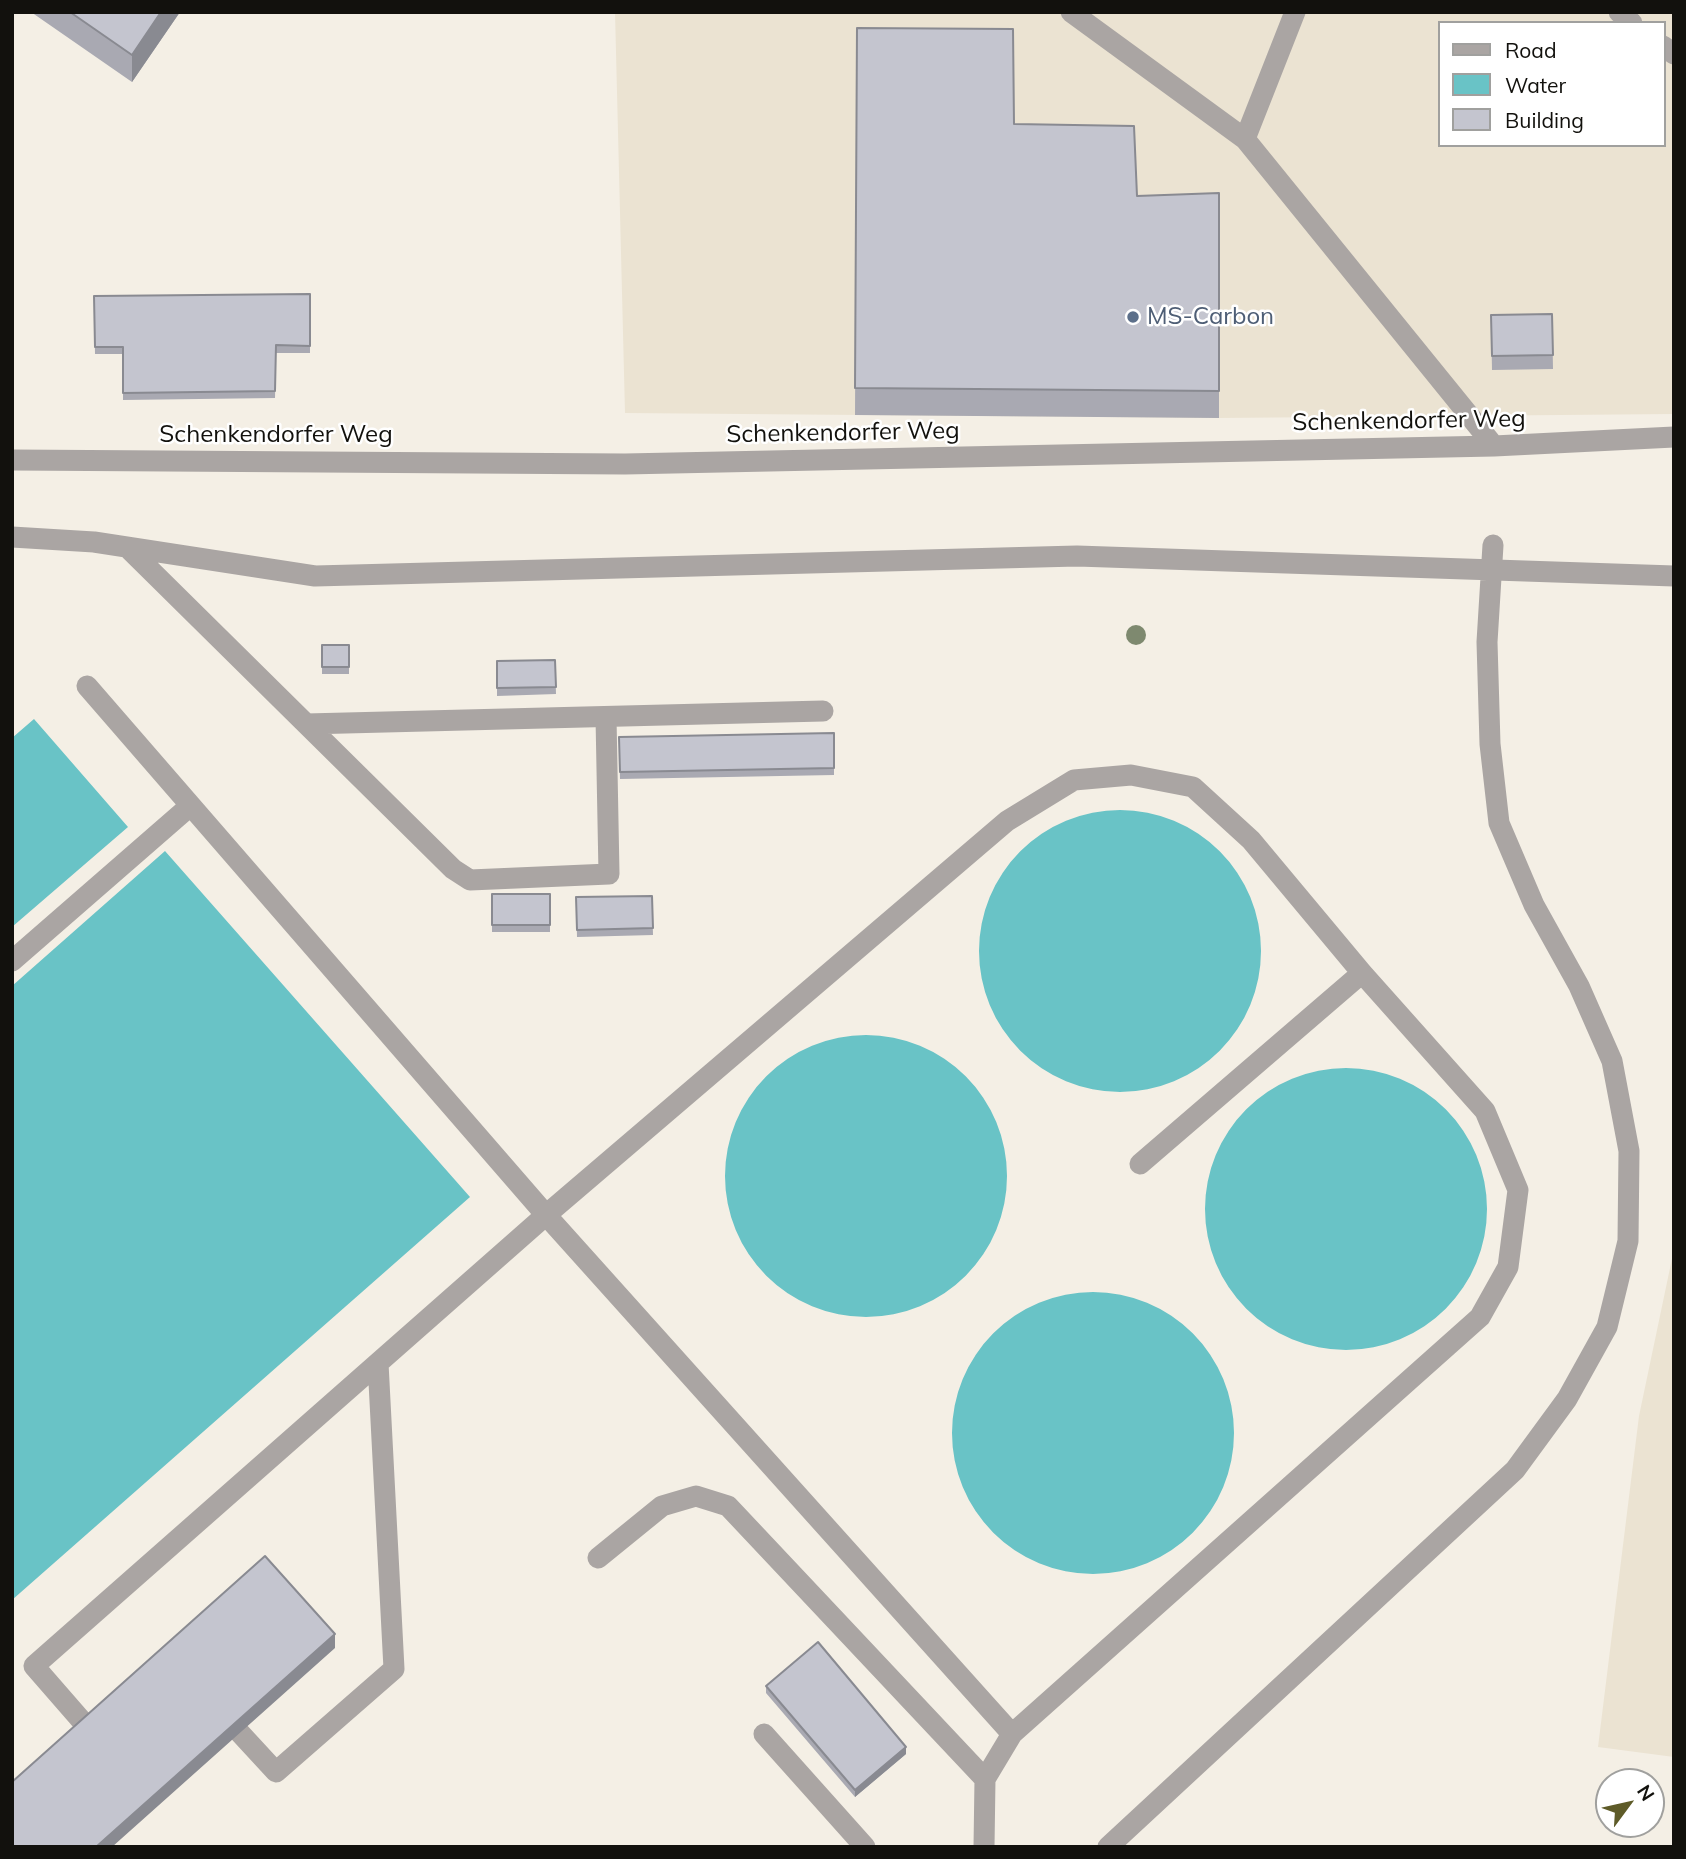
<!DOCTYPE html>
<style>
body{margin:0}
#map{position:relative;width:1686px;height:1859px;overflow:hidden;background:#f4efe5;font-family:Mulish,sans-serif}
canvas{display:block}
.frame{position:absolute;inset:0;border:14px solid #12110d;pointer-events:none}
.legend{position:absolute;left:1438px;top:21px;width:228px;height:126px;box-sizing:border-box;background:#fff;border:2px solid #a0a09e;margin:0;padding:9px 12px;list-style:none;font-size:21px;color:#12110d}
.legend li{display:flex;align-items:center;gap:14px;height:35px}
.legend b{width:35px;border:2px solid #a0a09e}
.north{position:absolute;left:1595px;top:1768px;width:70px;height:70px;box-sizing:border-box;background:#fff;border:2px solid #a0a09e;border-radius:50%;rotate:57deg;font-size:19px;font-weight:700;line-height:28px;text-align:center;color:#12110d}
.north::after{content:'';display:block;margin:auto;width:24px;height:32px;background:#5e5b28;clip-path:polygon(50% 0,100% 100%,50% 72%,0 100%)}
</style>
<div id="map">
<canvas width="1686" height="1859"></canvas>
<div class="frame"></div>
<ul class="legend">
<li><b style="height:9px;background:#aaa5a3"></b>Road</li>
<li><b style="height:19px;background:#69c3c6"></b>Water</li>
<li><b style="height:19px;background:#c4c5cf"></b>Building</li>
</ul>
<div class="north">N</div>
</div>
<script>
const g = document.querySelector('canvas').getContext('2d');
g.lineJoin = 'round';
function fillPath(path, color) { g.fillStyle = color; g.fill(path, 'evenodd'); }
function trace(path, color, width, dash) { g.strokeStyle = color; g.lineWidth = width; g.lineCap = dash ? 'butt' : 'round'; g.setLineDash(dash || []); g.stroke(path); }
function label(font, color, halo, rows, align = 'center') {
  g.font = font + ' Mulish,sans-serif'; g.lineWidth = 5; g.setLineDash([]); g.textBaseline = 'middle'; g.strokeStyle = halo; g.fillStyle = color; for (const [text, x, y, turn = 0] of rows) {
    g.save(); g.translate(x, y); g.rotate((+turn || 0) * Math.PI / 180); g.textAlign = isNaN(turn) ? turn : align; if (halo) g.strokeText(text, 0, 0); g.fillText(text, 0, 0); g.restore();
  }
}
const built = new Path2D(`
 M 615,12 L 1674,12 L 1674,414 L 1219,418 L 625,413 ZM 1439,23 L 1663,23 L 1663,145 L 1439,145 Z
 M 1674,1249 L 1674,1757 L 1598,1747 L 1639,1416 Z`);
const water = new Path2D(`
 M 34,719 L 128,827 L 12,927 L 12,738 Z
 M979 951a141 141 0 1 1 282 0a141 141 0 1 1-282 0Z
 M 165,851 L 470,1197 L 12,1600 L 12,986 Z
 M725 1176a141 141 0 1 1 282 0a141 141 0 1 1-282 0Z
 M1205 1209a141 141 0 1 1 282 0a141 141 0 1 1-282 0Z
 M952 1433a141 141 0 1 1 282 0a141 141 0 1 1-282 0Z`);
const minor = new Path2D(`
 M 1071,12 L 1245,139 L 1494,446
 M 1619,12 L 1632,23
 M 1663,46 L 1674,54
 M 1245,139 L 1295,12
 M 12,460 L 625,464 L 1494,446 L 1674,437
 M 12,537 L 94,542 L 315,576 L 1077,556 L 1674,576
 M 128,548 L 453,869 L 470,880 L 609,874 L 606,717
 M 87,686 L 546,1215 L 1012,1734
 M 306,724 L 823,711
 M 12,961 L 190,806
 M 1140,1164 L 1362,973
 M 598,1558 L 662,1506 L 696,1496 L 728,1506 L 985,1779
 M 88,1728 L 34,1666 L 546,1215 L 1007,821 L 1074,780 L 1131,775 L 1193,787 L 1251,840 L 1362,973 L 1485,1111 L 1518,1190 L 1508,1267 L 1480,1317 L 1012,1734 L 985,1779 L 984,1847
 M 240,1733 L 276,1772 L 394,1669 L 378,1363
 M 764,1734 L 865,1847
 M 1108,1847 L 1515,1470 L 1567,1399 L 1607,1327 L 1628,1241 L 1629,1151 L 1612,1061 L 1579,986 L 1534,905 L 1499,823 L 1490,744 L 1487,642 L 1493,545`);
const trees = [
 [1136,635]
];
const wall = new Path2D(`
 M 31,12 L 180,12 L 132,82 Z
 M 857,28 L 1014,124 L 1137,196 L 1219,193 L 1219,418 L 855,415 Z
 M 310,294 L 310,353 L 276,353 L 275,398 L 123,400 L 123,354 L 95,354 L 94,296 Z
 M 1552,314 L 1553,369 L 1492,370 L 1491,315 Z
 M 322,645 L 349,645 L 349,674 L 322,674 Z
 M 555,660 L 556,694 L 497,696 L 497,661 Z
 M 834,733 L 834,775 L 620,779 L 619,737 Z
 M 492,894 L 550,894 L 550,932 L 492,932 Z
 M 652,896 L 653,935 L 577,937 L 576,897 Z
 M 766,1686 L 906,1754 L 855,1797 L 766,1693 Z`);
const shadedWall = new Path2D(`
 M 161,12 L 180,12 L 132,82 L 132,55 Z
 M 335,1634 L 335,1648 L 112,1847 L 96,1847 Z
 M 906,1747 L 906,1754 L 855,1797 L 855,1790 Z`);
const building = new Path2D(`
 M 70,12 L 161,12 L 132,55 Z
 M 857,28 L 1013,29 L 1014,124 L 1134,126 L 1137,196 L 1219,193 L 1219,391 L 855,388 Z
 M 310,294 L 310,346 L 276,345 L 275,391 L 123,393 L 123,347 L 95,347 L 94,296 Z
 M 1552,314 L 1553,355 L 1492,356 L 1491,315 Z
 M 322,645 L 349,645 L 349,667 L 322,667 Z
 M 555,660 L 556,687 L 497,688 L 497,661 Z
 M 834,733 L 834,768 L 620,772 L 619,737 Z
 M 492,894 L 550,894 L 550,925 L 492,925 Z
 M 652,896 L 653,928 L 577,930 L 576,897 Z
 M 265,1556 L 335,1634 L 96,1847 L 12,1847 L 12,1782 Z
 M 818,1642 L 906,1747 L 855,1790 L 766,1686 Z`);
const markers = [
 [1133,317,7,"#5c6f8a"]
];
const serviceNames = [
 ["MS-Carbon",1147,317]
];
const streetNames = [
 ["Schenkendorfer Weg",1409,421,-1],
 ["Schenkendorfer Weg",843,433,-1],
 ["Schenkendorfer Weg",276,435]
];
fillPath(built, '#ebe3d2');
fillPath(water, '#69c3c6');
trace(minor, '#aaa5a3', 21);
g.fillStyle = '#7e896f';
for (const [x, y] of trees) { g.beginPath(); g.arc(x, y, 10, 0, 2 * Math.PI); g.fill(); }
fillPath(wall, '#a9a9b2');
fillPath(shadedWall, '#898a91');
fillPath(building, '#c4c5cf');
trace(building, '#898a91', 2);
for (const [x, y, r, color] of markers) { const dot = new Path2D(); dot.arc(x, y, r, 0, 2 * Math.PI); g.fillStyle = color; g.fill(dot); trace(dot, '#fff', 2.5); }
label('24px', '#4e5e75', '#fff', serviceNames, 'left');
label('24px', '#12110d', '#fff', streetNames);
</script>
